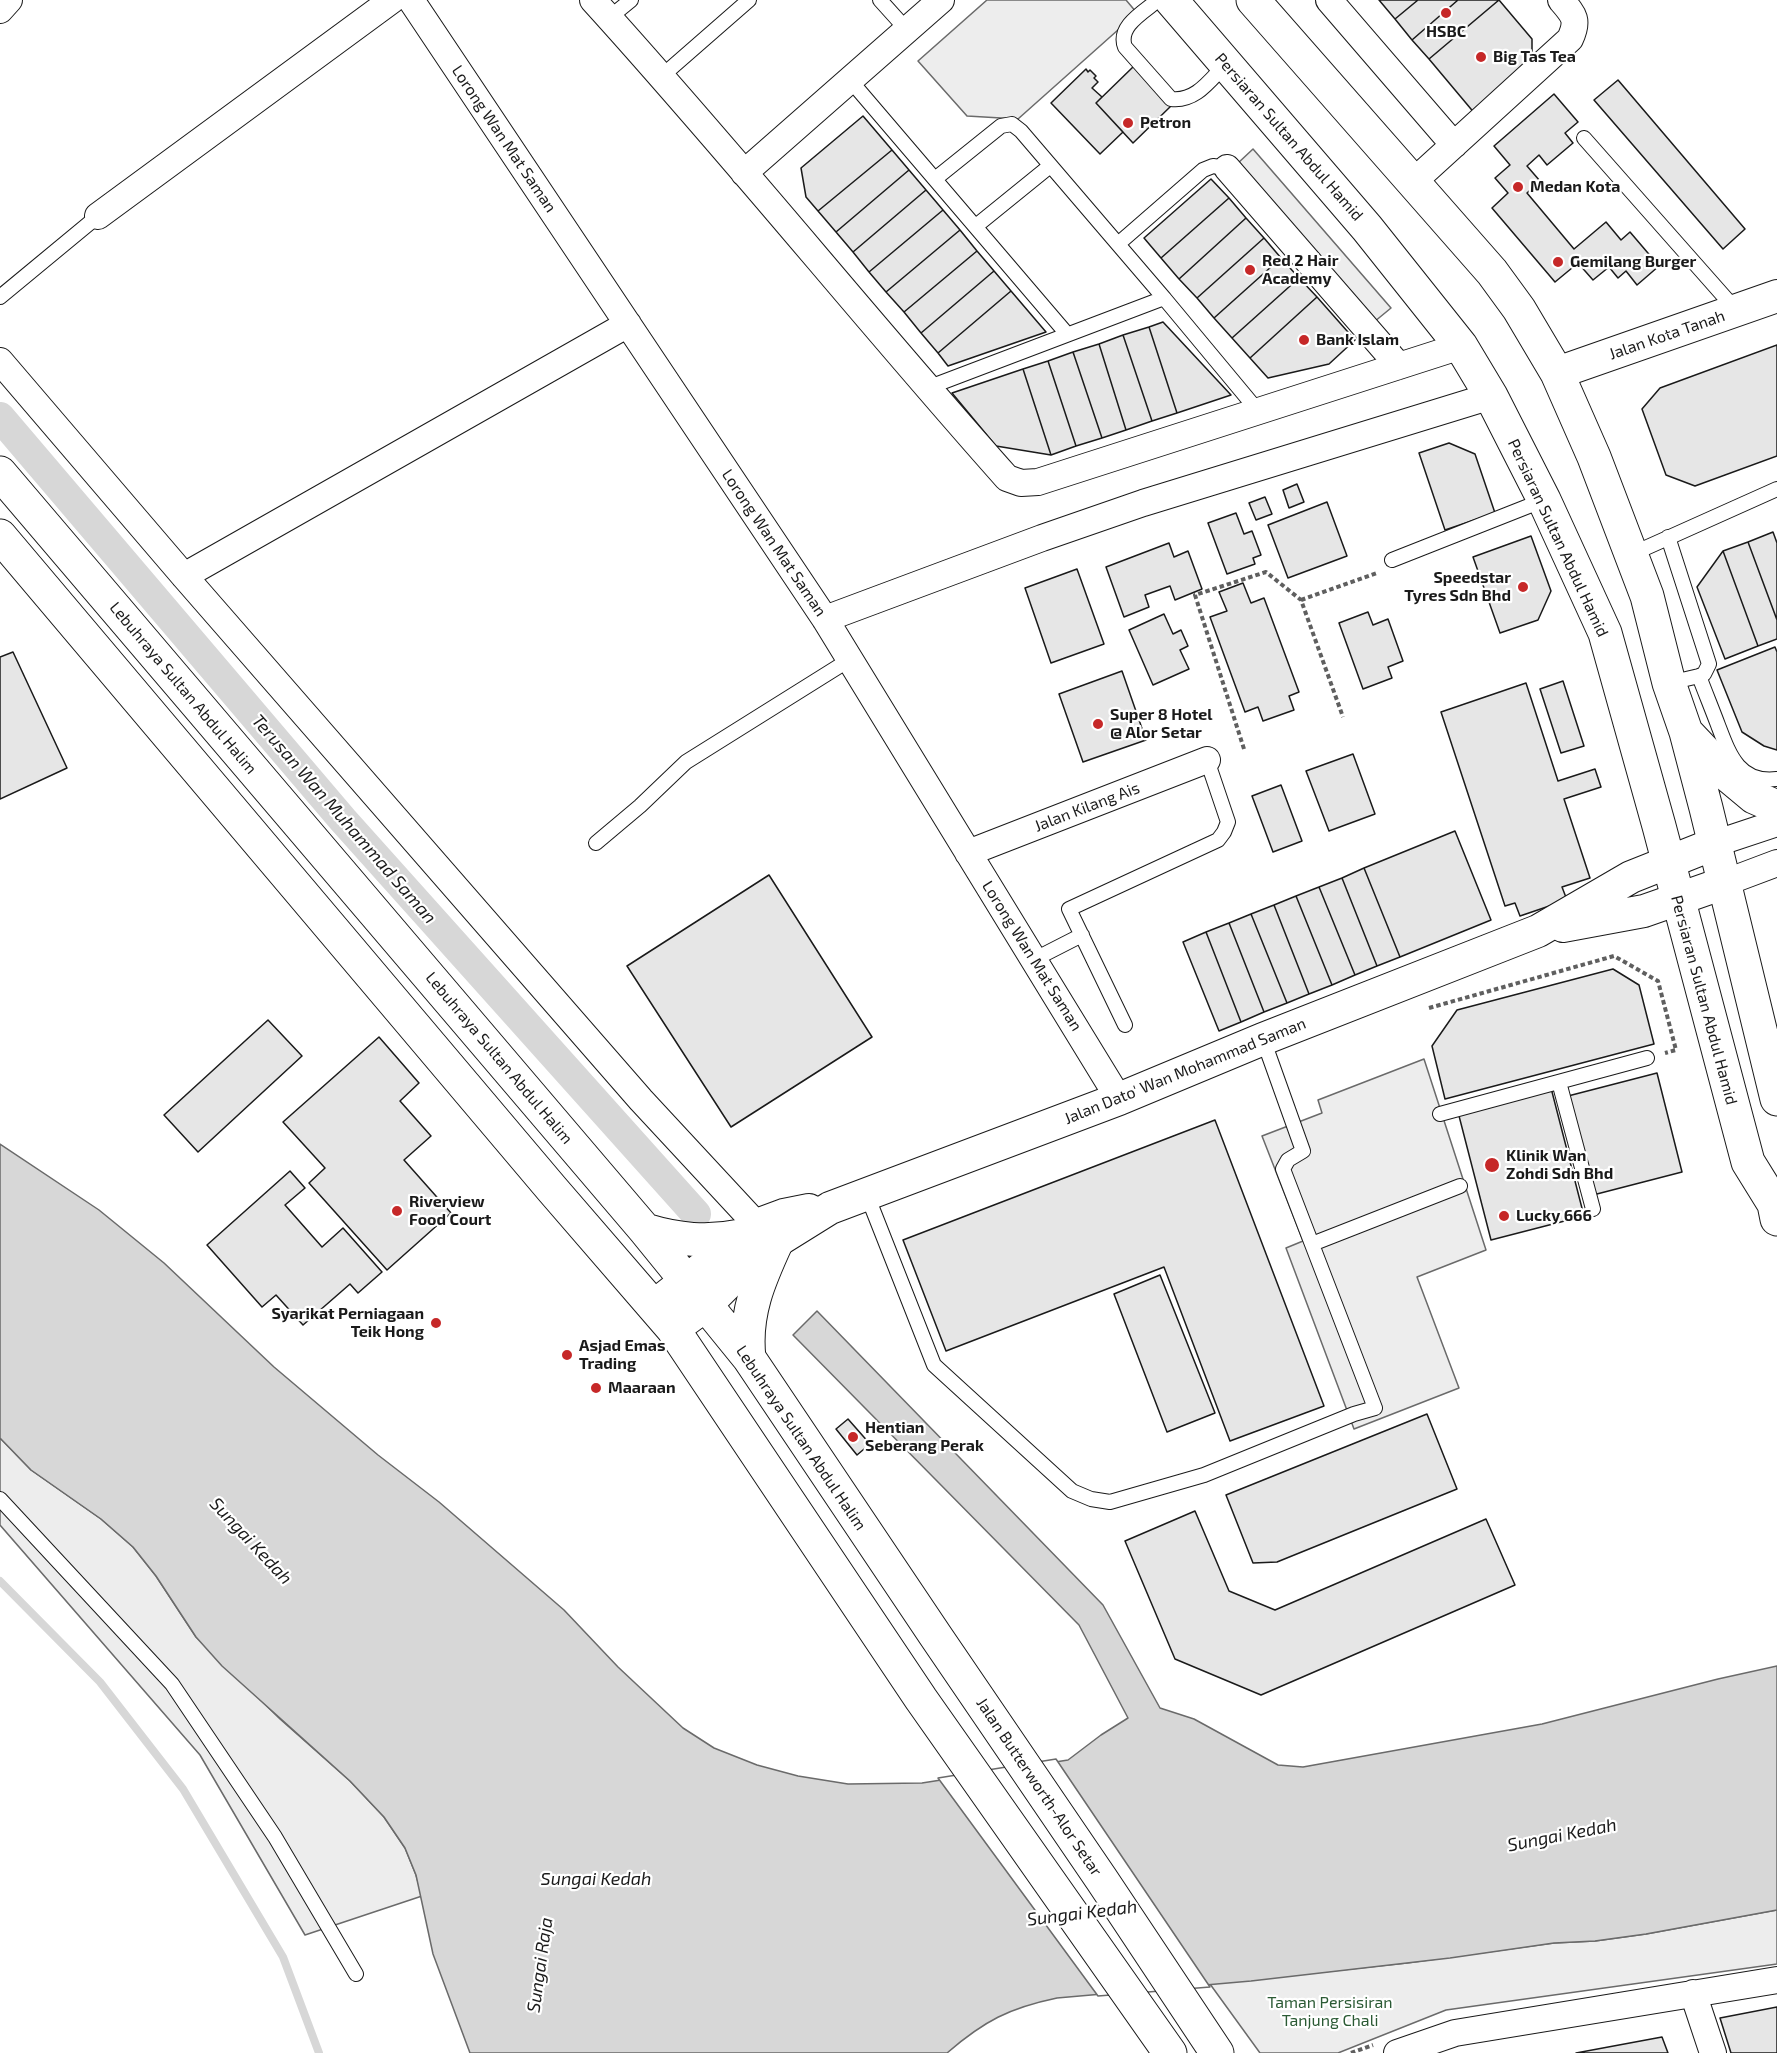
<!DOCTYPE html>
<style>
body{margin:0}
canvas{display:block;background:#fff}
</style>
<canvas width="1777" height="2053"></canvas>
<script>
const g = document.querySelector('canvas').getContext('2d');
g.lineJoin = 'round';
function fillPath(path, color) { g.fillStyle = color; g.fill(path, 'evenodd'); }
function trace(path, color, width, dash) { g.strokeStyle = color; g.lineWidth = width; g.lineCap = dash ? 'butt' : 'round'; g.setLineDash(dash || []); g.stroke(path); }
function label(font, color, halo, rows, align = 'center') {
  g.font = font + ' "Exo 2",sans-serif'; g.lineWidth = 4.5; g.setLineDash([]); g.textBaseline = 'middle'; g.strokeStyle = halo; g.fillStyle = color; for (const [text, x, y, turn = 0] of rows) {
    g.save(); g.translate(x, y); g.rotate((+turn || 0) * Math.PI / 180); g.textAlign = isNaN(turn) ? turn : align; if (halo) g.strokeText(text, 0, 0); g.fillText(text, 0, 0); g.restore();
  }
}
const built = new Path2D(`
 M 987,0 L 1126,0 L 1137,13 L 1018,119 L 967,116 L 918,61 Z
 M 1253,149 L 1391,308 L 1374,322 L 1237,164 Z
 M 1424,1059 L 1486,1250 L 1417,1277 L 1459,1388 L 1354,1429 L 1286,1248 L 1303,1241 L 1262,1136 L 1322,1113 L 1318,1100 Z
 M 0,1438 L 31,1470 L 101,1519 L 133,1547 L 156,1576 L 196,1637 L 280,1719 L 350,1781 L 384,1817 L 405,1848 L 416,1875 L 422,1896 L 305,1935 L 200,1755 L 0,1525 Z
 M 1777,1910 L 1777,1964 L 1446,2010 L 1338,2053 L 1260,2053 L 1210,1984 L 1407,1963 L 1554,1943 L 1595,1941 L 1646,1934 Z`);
const water = new Path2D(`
 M 0,1144 L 99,1210 L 164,1263 L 274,1367 L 378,1455 L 439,1502 L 564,1610 L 618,1667 L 683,1728 L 714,1748 L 757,1765 L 798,1776 L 848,1784 L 922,1783 L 1068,1760 L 1101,1735 L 1128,1718 L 1079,1625 L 793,1335 L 817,1311 L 1103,1605 L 1160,1708 L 1194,1719 L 1278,1765 L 1303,1767 L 1542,1724 L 1718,1679 L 1777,1666 L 1777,1910 L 1646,1934 L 1595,1941 L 1554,1943 L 1450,1958 L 1251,1981 L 1057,1998 C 1009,2008 984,2021 947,2053 L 470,2053 L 433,1954 L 416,1875 L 405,1848 L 384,1817 L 350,1781 L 222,1666 L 196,1637 L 156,1576 L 133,1547 L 101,1519 L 31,1470 L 0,1438 Z`);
const pier = new Path2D(`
 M 1056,1759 L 1210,1987 L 1098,1996 L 938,1778 Z`);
const stream = new Path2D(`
 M 0,1581 L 100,1682 L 183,1789 L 283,1957 L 319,2053`);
const canal = new Path2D(`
 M 0,417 L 343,820 L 696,1214`);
const building = new Path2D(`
 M 1379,0 L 1418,0 L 1395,19 Z
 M 1418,0 L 1458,0 L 1412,40 L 1395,19 Z
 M 1458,0 L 1499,0 L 1429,59 L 1412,40 Z
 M 1499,0 L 1532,39 L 1532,68 L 1476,115 L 1429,59 Z
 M 1134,66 L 1171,106 L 1133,143 L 1096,103 Z
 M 1086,69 L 1088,72 L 1090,70 L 1096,76 L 1094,78 L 1098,82 L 1092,88 L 1102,97 L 1096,103 L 1123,132 L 1100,154 L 1051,103 Z
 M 1618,80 L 1745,229 L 1723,249 L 1594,100 Z
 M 1554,94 L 1578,122 L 1565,133 L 1573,143 L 1547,165 L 1539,155 L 1527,166 L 1540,181 L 1527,193 L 1574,249 L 1606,222 L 1621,240 L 1630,232 L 1659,266 L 1637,285 L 1626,271 L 1618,278 L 1609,267 L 1593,280 L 1578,263 L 1555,282 L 1492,208 L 1508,193 L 1495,178 L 1510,165 L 1494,146 Z
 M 863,116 L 892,150 L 818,211 L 806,197 L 801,168 Z
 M 892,150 L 909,170 L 836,232 L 818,211 Z
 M 909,170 L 926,190 L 853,252 L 836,232 Z
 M 1211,179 L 1229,198 L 1161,258 L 1144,238 Z
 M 926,190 L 943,210 L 869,272 L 853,252 Z
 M 1229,198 L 1246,218 L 1179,279 L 1161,258 Z
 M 943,210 L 960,230 L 886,292 L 869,272 Z
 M 1246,218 L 1264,238 L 1197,298 L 1179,279 Z
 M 960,230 L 977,251 L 904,312 L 886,292 Z
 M 1264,238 L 1281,258 L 1214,318 L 1197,298 Z
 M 977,251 L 994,271 L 921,333 L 904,312 Z
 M 1281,258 L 1299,278 L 1232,338 L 1214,318 Z
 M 994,271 L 1011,291 L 938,353 L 921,333 Z
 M 1299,278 L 1317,297 L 1250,358 L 1232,338 Z
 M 1011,291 L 1046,332 L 948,366 L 938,353 Z
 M 1317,297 L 1355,340 L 1329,364 L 1268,378 L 1250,358 Z
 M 1163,322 L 1231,395 L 1177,413 L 1149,327 Z
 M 1149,327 L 1177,413 L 1152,421 L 1123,335 Z
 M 1123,335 L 1152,421 L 1126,430 L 1099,344 Z
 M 1099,344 L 1126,430 L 1102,438 L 1073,352 Z
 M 1777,345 L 1777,456 L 1695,486 L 1666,475 L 1642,409 L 1660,388 Z
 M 1073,352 L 1102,438 L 1076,446 L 1048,361 Z
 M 1048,361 L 1076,446 L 1051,455 L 1023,369 Z
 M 1023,369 L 1051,455 L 996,446 L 952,393 Z
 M 1449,443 L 1475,454 L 1495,513 L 1445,530 L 1419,453 Z
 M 1297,484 L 1304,502 L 1289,508 L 1283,490 Z
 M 1265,497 L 1272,514 L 1256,520 L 1249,503 Z
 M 1327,502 L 1347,556 L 1288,578 L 1268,525 Z
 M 1236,513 L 1244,534 L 1252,531 L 1261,555 L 1253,558 L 1255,564 L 1227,574 L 1208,523 Z
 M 1773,532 L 1777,543 L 1777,620 L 1748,542 Z
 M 1531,536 L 1551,591 L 1538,620 L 1500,633 L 1473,557 Z
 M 1748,542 L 1777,620 L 1777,639 L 1758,646 L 1723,551 Z
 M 1169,543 L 1174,557 L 1188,551 L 1202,589 L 1175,600 L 1170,586 L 1145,595 L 1149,607 L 1124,617 L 1106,567 Z
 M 1723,551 L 1758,646 L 1725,659 L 1697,587 Z
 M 1077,569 L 1104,644 L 1051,663 L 1025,588 Z
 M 1243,583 L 1251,603 L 1264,598 L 1299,692 L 1289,696 L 1294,710 L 1263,721 L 1258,707 L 1245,712 L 1210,617 L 1227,611 L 1219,592 Z
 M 1368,612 L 1373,625 L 1388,619 L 1403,661 L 1388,667 L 1392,678 L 1363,689 L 1339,623 Z
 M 1164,614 L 1173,634 L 1181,630 L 1188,646 L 1180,650 L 1189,669 L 1153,685 L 1129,630 Z
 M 1775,647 L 1777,652 L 1777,750 L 1764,746 L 1742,732 L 1717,670 Z
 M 13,652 L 67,768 L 0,799 L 0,657 Z
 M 1122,671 L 1146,740 L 1083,762 L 1059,694 Z
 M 1563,681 L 1584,746 L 1561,753 L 1540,689 Z
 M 1526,683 L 1558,781 L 1595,769 L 1601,787 L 1564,799 L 1590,878 L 1562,887 L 1567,900 L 1520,916 L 1515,903 L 1505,906 L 1441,712 Z
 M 1353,754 L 1375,814 L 1329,831 L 1306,771 Z
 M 1281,785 L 1302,841 L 1273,852 L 1252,796 Z
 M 1455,831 L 1491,920 L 1400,957 L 1364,868 Z
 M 1364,868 L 1400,957 L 1377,966 L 1342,878 Z
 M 769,875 L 872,1037 L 731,1127 L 627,966 Z
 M 1342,878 L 1377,966 L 1355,975 L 1319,887 Z
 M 1319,887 L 1355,975 L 1332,985 L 1296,896 Z
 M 1296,896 L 1332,985 L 1309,994 L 1274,905 Z
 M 1274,905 L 1309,994 L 1287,1003 L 1251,914 Z
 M 1251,914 L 1287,1003 L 1264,1012 L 1229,923 Z
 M 1229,923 L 1264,1012 L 1241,1022 L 1206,932 Z
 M 1206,932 L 1241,1022 L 1219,1031 L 1183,942 Z
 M 1613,969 L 1639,985 L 1654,1044 L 1445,1099 L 1432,1046 L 1457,1010 Z
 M 268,1020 L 302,1056 L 198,1152 L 164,1115 Z
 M 379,1037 L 419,1083 L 400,1101 L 431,1136 L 404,1160 L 451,1213 L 387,1270 L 309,1183 L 325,1168 L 283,1122 Z
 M 1657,1073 L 1682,1172 L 1593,1195 L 1568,1096 Z
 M 1551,1088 L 1584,1216 L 1491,1240 L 1458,1112 Z
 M 1215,1120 L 1324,1406 L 1230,1441 L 1164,1267 L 946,1351 L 903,1240 Z
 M 290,1171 L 305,1188 L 285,1205 L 322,1247 L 343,1228 L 382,1272 L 358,1293 L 350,1284 L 303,1325 L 276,1295 L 262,1307 L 207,1245 Z
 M 1160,1275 L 1215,1413 L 1167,1432 L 1114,1294 Z
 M 1427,1414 L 1457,1489 L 1277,1562 L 1253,1563 L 1226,1495 Z
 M 848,1419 L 870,1444 L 857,1455 L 836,1429 Z
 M 1195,1511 L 1229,1591 L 1275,1610 L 1486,1519 L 1515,1585 L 1261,1695 L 1175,1659 L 1125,1541 Z
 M 1777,2007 L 1777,2053 L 1731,2053 L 1720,2018 Z
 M 1662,2037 L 1668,2053 L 1576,2053 Z`);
const path = new Path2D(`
 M 1301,600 L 1377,573
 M 1244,749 L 1195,595 L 1266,572 L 1301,600 L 1343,717
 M 1429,1008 L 1614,956 L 1658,981 L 1676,1050 L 1665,1053
 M 1351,2053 L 1373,2045`);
const service = new Path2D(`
 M 880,0 L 907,30
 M 1158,0 C 1144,12 1117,26 1125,47 L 1171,99 C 1196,102 1210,80 1226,64
 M 609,18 L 631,0
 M 662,76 L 749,0
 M 850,80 L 1067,334
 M 1584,138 L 1736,310
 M 976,226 L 1050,166
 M 1118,244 L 1203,170 L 1213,166 L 1227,168
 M 0,297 L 98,216
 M 1164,298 L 1258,411
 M 927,388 L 1164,298 L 1021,131 L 1012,124 L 1001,126 L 935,179
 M 1668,537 L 1709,664 L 1704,674 L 1699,676 L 1669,683
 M 1632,554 L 1777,489
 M 1392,560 L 1544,500
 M 1699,676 C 1705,692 1712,709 1718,725 C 1729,754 1739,784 1777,779
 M 596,843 L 640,806 L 686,762 L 849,660
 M 1035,959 L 1082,935
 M 1125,1025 L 1069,909 L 1218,840 L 1224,832 L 1228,822 L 1207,760
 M 1559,1082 L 1593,1209
 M 1440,1114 L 1647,1058
 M 867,1195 L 934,1365 L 1072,1491 L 1091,1499 L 1110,1502 L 1204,1475 L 1354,1414 L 1375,1408 L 1283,1169 L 1288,1160 L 1303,1151 L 1263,1039
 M 1312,1244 L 1460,1186
 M 0,1499 L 172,1684 L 275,1837 L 356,1974`);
const minor = new Path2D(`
 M 411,0 L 825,619 L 1119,1099
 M 593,0 C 735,156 867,321 1007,478 L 1021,483 L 1038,482 L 1461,346
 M 1329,0 L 1454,145
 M 0,10 L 9,0
 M 1227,168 L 1399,366
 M 744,173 L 941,0
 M 1412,183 L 1570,39 C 1579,20 1574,15 1561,0
 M 98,216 L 392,0
 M 0,361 L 184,576 L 641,1100 L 757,1225
 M 184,576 L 628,324
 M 825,619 L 1042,538 L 1143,503 L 1491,396
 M 1714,844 L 1777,823
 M 968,853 L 1207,760
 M 1724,883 L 1777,863
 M 1693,1993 L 1713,2053
 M 1397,2053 L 1455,2033 L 1777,1980`);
const tertiary = new Path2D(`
 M 1557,373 L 1777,296
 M 1563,926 L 1644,911 L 1724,883
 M 654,1306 L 757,1225 L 784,1215 L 809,1210
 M 673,1329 L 706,1305 L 740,1271 L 777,1241 L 830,1208 L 1119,1099 L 1263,1039 L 1538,931 L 1631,877 L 1714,844`);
const secondary = new Path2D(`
 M 1171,0 L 1367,228 L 1461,346 L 1491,396 L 1544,500 L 1605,633 L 1659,826 L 1748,1162 L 1774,1204 L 1777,1219
 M 1253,0 L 1492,272 L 1519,309 L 1557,373 L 1594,457 L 1647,596 L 1669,683 L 1686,732 L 1706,808 L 1777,1099
 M 1687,733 L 1724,772 L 1754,797 L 1777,807`);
const primary = new Path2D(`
 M 0,473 L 645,1230 L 749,1358 L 935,1635 L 1102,1880 L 1217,2053
 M 0,536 L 552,1189 L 673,1329 L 921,1699 L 1170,2053
 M 645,1230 C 678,1240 707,1243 741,1236
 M 749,1358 C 744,1314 759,1280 777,1241`);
const markers = [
 [1446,13,6,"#c62828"],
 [1481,57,6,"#c62828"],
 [1128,123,6,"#c62828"],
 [1518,187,6,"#c62828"],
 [1558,262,6,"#c62828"],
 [1250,270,6,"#c62828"],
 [1304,340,6,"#c62828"],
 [1523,587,6,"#c62828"],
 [1098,724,6,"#c62828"],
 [1492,1165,8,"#c62828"],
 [397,1211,6,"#c62828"],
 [1504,1216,6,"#c62828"],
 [436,1323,6,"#c62828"],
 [567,1355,6,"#c62828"],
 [596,1388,6,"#c62828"],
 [853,1437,6,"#c62828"]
];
const poiNames = [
 ["HSBC",1446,32,"center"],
 ["Big Tas Tea",1493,57],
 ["Petron",1140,123],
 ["Medan Kota",1530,187],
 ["Red 2 Hair",1262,261],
 ["Academy",1262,279],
 ["Gemilang Burger",1570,262],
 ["Bank Islam",1316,340],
 ["Speedstar",1511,578,"right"],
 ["Tyres Sdn Bhd",1511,596,"right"],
 ["Super 8 Hotel",1110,715],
 ["@ Alor Setar",1110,733],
 ["Klinik Wan",1506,1156],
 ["Zohdi Sdn Bhd",1506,1174],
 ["Riverview",409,1202],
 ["Food Court",409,1220],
 ["Lucky 666",1516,1216],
 ["Syarikat Perniagaan",424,1314,"right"],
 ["Teik Hong",424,1332,"right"],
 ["Asjad Emas",579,1346],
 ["Trading",579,1364],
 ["Maaraan",608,1388],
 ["Hentian",865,1428],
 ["Seberang Perak",865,1446]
];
const streetNames = [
 ["Persiaran Sultan Abdul Hamid",1289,137,49],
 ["Lorong Wan Mat Saman",504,139,56],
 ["Jalan Kota Tanah",1667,335,-19],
 ["Persiaran Sultan Abdul Hamid",1558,538,65],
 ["Lorong Wan Mat Saman",774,543,56],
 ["Lebuhraya Sultan Abdul Halim",183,688,50],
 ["Jalan Kilang Ais",1087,807,-21],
 ["Lorong Wan Mat Saman",1032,956,58],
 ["Persiaran Sultan Abdul Hamid",1704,1000,75],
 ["Lebuhraya Sultan Abdul Halim",499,1058,50],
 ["Jalan Dato' Wan Mohammad Saman",1185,1071,-22],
 ["Lebuhraya Sultan Abdul Halim",801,1438,56],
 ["Jalan Butterworth-Alor Setar",1039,1787,56]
];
const parkNames = [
 ["Taman Persisiran",1330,2003],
 ["Tanjung Chali",1330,2021]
];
const waterNames = [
 ["Terusan Wan Muhammad Saman",344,819,49],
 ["Sungai Kedah",251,1541,47],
 ["Sungai Kedah",1562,1835,-11],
 ["Sungai Kedah",596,1879],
 ["Sungai Kedah",1082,1913,-7],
 ["Sungai Raja",540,1965,-82]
];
fillPath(built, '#ededed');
trace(built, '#6a6a6a', 1.5);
fillPath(water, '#d7d7d7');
trace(water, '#6a6a6a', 1.5);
fillPath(pier, '#fff');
trace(pier, '#6a6a6a', 1.5);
trace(stream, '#d7d7d7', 8);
trace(canal, '#d7d7d7', 30);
fillPath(building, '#e6e6e6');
trace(building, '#1a1a1a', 1.5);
trace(service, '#1a1a1a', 16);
trace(minor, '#1a1a1a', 28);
trace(tertiary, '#1a1a1a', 34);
trace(secondary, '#1a1a1a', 35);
trace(primary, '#1a1a1a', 35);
trace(path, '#5f5f5f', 4, [4.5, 3]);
trace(service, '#fff', 14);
trace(minor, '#fff', 26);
trace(tertiary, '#fff', 32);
trace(secondary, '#fff', 33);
trace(primary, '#fff', 33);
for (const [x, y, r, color] of markers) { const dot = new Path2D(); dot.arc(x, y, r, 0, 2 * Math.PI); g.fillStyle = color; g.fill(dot); trace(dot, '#fff', 2); }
label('bold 16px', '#1a1a1a', '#fff', poiNames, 'left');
label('16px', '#1a1a1a', '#fff', streetNames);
label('16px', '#2b5a34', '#fff', parkNames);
label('italic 18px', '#1a1a1a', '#fff', waterNames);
</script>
